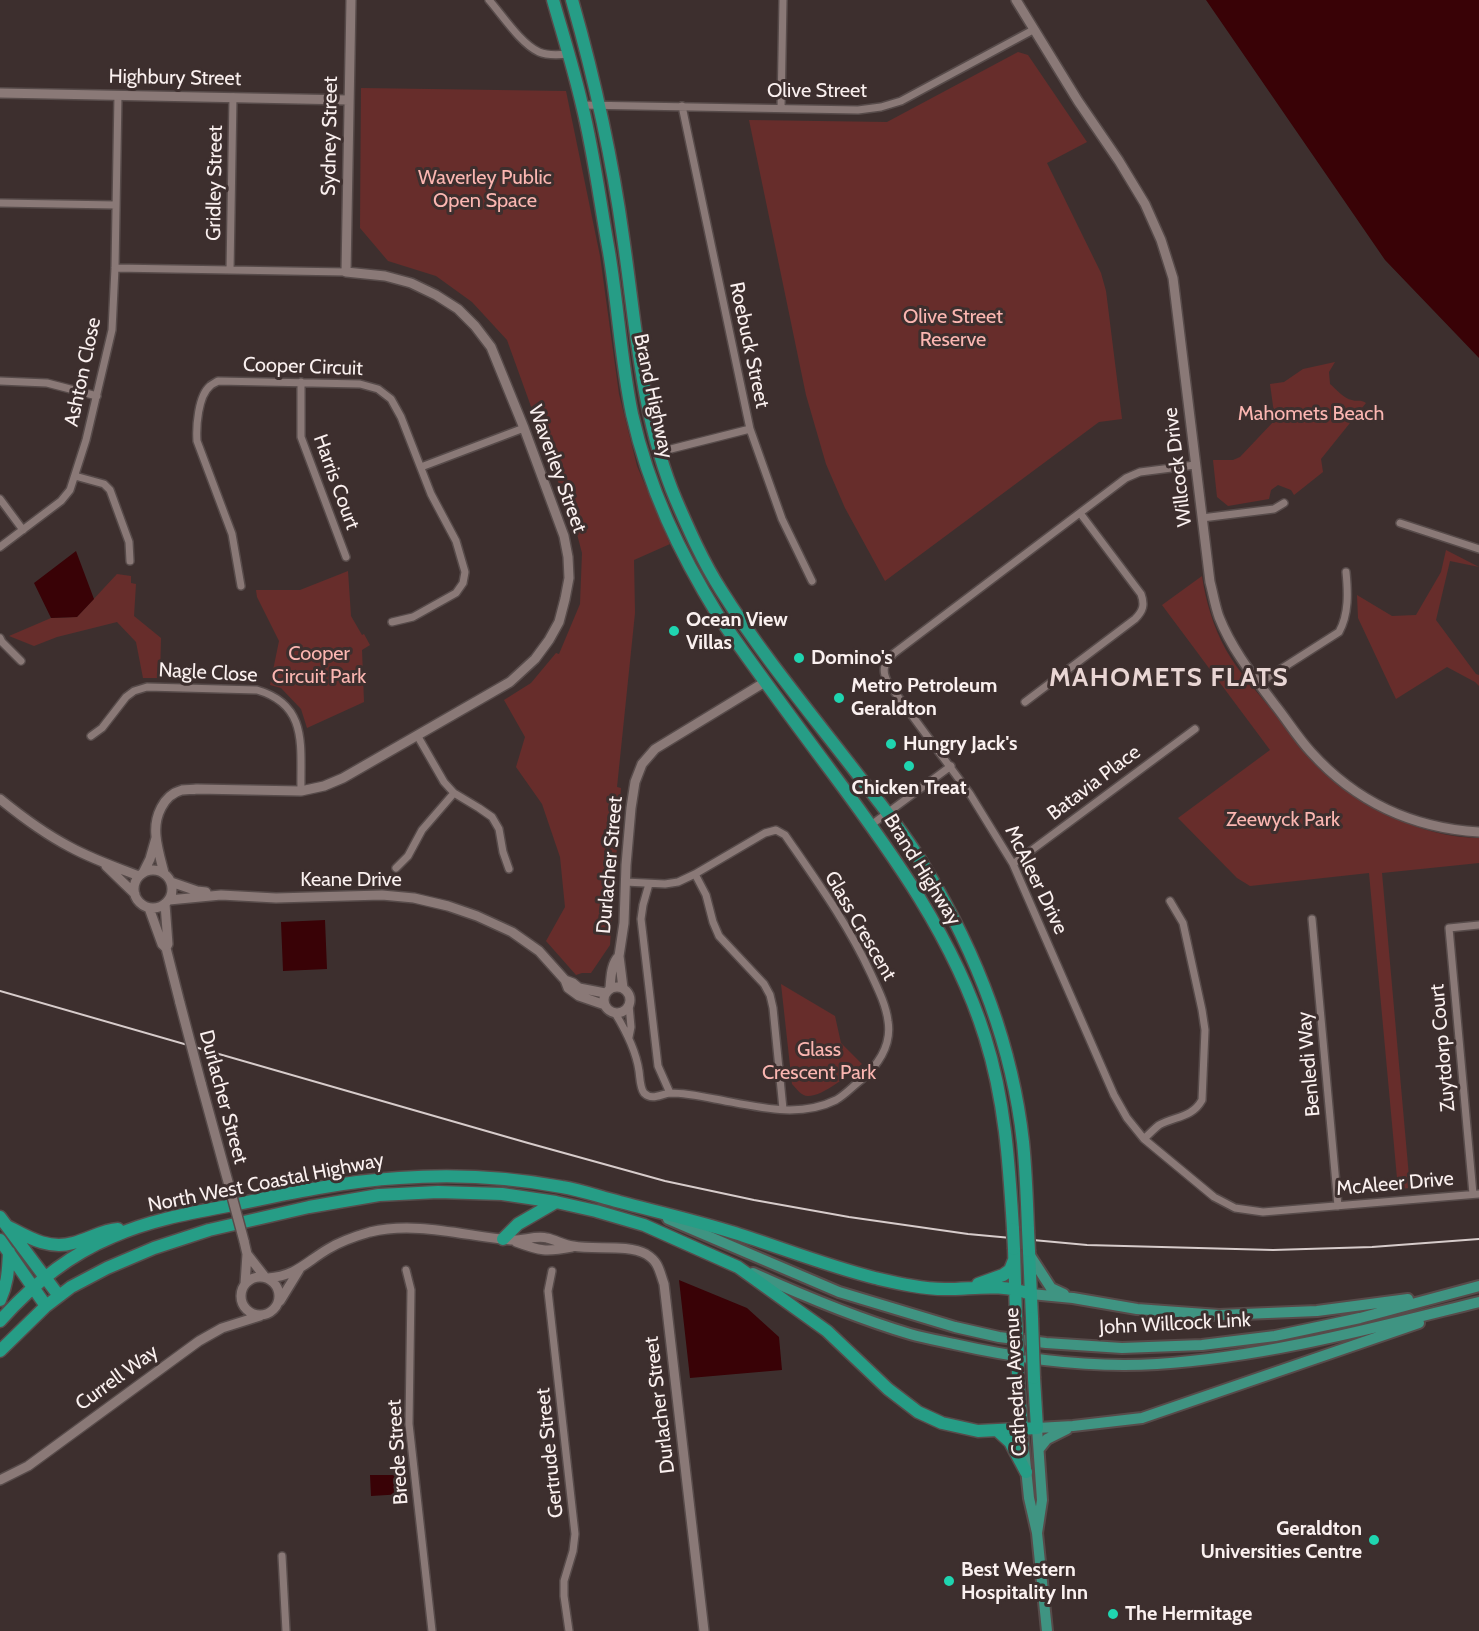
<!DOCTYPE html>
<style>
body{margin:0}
canvas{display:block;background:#3d2f2e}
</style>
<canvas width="1479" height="1631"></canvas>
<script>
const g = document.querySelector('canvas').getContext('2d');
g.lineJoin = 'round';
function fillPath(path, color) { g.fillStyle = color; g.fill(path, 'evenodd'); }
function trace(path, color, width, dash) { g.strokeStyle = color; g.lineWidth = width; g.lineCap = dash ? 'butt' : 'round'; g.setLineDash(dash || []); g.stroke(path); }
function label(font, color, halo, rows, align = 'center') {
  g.font = font + ' Cabin,sans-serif'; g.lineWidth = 6; g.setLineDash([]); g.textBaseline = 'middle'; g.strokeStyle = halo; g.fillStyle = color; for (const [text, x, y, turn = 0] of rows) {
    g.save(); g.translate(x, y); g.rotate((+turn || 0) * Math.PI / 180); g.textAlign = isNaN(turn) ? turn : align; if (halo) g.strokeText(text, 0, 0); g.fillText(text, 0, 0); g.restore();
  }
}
const green = new Path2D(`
 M 1018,52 L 1028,55 L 1087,142 L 1047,163 L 1101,273 L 1106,291 L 1122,419 L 1099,422 L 885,581 L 845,508 L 826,464 L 806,395 L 749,120 L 887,122 Z
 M 361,88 L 566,91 L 600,256 L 619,394 L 637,466 L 670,544 L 634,560 L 635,613 L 617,787 L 621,788 L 610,945 L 591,973 L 582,973 L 576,975 L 546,941 L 565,907 L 560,857 L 542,804 L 516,767 L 525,737 L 504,700 L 531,683 L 556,653 L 559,654 L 580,604 L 582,553 L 577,534 L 507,340 L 472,302 L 436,276 L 388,261 L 360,228 Z
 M 1335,362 L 1329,372 L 1330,384 C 1336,389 1344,399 1352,400 C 1358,402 1360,399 1366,403 L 1321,459 L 1323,472 L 1294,495 L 1291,490 L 1278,485 L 1271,490 L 1269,499 L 1228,506 L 1217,497 L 1213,460 L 1233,460 L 1240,457 L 1275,420 L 1270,384 L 1284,382 L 1303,369 Z
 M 1446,550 L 1479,567 L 1450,561 L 1436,620 L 1476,674 L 1479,675 L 1479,686 L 1475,682 L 1447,667 L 1396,699 L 1358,618 L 1357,595 L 1392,616 L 1416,615 L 1441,572 Z
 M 348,571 L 351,616 L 362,635 L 364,634 L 370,645 L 362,650 L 364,702 L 307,728 L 301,709 L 281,688 L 270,685 L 279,641 L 257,597 L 256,590 L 300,590 Z
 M 117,574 L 131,576 L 131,583 L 136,584 L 134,616 L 161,638 L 160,678 L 143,678 L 136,642 L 117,622 L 57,637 L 34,646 L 9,636 L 51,618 L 77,617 Z
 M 1202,576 C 1206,602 1213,626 1226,650 C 1239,673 1259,694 1276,715 C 1289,731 1302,749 1316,765 C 1355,805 1423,838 1479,838 L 1479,863 L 1382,873 L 1410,1188 L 1398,1189 L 1369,873 L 1250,886 L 1237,878 L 1178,818 L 1270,750 L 1162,605 Z
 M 781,984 L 835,1016 L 841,1043 L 862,1064 C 849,1074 824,1096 808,1096 C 801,1096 797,1089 792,1084 Z`);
const water = new Path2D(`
 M 1206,0 L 1479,0 L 1479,358 L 1385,260 Z
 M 76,551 L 94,599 L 77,617 L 51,618 L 34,583 Z
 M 325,920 L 327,969 L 283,971 L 281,922 Z
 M 679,1280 L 747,1308 L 779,1337 L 782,1370 L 690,1378 Z
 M 370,1475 L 402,1475 L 404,1494 L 371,1496 Z`);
const minor = new Path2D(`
 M 489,0 C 503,16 521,44 539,52 C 548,56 559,55 568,54
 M 582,105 L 858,110 L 881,107 L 901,101 L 1033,30
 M 682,106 L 750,429 L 782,519 L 812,581
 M 781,108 L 783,0
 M 0,203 L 116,205
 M 115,268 L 346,272
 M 230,270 L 233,97
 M 0,381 L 47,383 L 97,396
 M 301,382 L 301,437 L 346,557
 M 659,452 L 750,429
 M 1195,465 L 1140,472 L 1126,478 L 893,654 C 884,665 881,669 888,683 L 970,794 L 1013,864 L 1114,1095 L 1127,1118 L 1144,1139 L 1214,1197 L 1235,1208 L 1263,1212 L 1479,1194
 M 421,467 L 524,428
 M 75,476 L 104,484 L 110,490 L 129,542 L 130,561
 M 0,499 L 23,530
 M 1202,518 L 1274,509 L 1284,503
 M 1400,523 L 1479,549
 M 0,547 L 61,501 L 70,490 L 86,440 L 112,330 L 115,268 L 118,95
 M 241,586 L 232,534 L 197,441 C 196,427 198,396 210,386 C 212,384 215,383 218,381 L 360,384 L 378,389 L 391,399 L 401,417 L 431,494 L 456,541 L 465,572 L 463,583 L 456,593 L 413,617 L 392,622
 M 0,638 L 2,642 L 21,661
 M 1259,683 L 1339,632 C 1349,614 1348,592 1346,572
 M 1025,702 L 1135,619 C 1143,611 1145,605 1141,594 L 1080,513
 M 417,735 L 444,782 L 454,793 L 479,808 L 492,817 L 499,829 L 503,852 L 509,869
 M 91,736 L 102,728 L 126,697 L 134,691 L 147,687 L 257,690 C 309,705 300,747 301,791
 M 871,825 L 951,766
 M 1013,864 L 1195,729
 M 396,868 L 408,856 L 422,830 L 454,793
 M 695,874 L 706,895 L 713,922 L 719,936 L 764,984 L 770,995 L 773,1008 L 783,1109
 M 649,884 L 643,905 L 641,919 L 658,1066 L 670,1093
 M 1312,919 L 1338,1206
 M 629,1005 L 631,1027 L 629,1037
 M 615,1013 C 626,1031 636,1050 639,1071 C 640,1078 640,1088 644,1093 C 652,1101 661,1094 670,1093 C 685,1093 700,1096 715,1099 C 754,1106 798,1119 836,1100 C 845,1095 853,1086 861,1080 C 878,1065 892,1045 888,1021 C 886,1005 878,989 871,974 C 848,924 816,880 785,835 L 776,830 L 765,833 L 695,874 L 678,882 L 665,884 L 625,882
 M 1144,1139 C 1149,1134 1154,1129 1159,1125 C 1175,1116 1192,1118 1202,1100 L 1205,1030 L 1202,1010 L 1183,923 L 1170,901
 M 1473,1194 L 1449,928 L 1479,925
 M 406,1270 L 411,1290 L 409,1424 L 432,1631
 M 552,1271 L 548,1291 L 575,1534 L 573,1551 L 564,1581 L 564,1596 L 569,1631
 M 282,1556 L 286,1631`);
const tertiary = new Path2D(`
 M 1016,0 L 1078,101 L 1119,161 L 1145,204 L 1161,240 L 1173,278 L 1210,582 C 1213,593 1215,606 1219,617 C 1232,650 1254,677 1275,705 C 1287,720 1298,738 1311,752 C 1356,802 1412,828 1479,832
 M 0,93 L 349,100
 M 0,799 C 22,817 45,834 70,847 C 92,859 115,867 139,876
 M 106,866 L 135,894
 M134 889a19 19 0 1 1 38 0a19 19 0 1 1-38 0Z
 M 143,873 L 150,859 L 156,838
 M 164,873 C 161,861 157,848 156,836 C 154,817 163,795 182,790 C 187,789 192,790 197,789 L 301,791 L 324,786 L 343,778 L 510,682 L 535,659 L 549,640 L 559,622 L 565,599 L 569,578 L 568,557 L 564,536 L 524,428 L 491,347 L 475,326 L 458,309 L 436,295 L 411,283 L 385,276 L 346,272 L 351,0
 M 171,882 L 197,891 L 206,892
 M 169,900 L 221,895 L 276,898 L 382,895 L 414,898 L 448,906 L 477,916 L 512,932 L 539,951 L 565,980 L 568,988 L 579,996 L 605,1005
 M 165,904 L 168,944 L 166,948
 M 149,908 L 162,944 L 166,948 L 180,1003
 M 565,980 L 573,983 L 579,988 L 605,993
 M604 1000a13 13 0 1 1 26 0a13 13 0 1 1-26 0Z
 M 610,988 C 611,977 611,964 619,956
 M 623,988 L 619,956 L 624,923 L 626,865 L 631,808 L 635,782 L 642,764 L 655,749 L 765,682
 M 201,1083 L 230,1189
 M 244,1241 L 247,1254 L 245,1284
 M 516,1242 C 540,1251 546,1252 572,1247
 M 247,1254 L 265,1277
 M241 1296a19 19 0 1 1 38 0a19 19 0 1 1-38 0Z
 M 268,1278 C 296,1276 306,1262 328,1249 C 341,1241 356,1236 370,1232 C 416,1221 465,1236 511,1240 C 523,1241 536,1235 547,1238 C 556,1240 564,1245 573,1246 C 595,1250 627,1244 646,1254 C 659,1262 659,1270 664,1284 L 704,1631
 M 280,1301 L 299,1270
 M 0,1480 L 28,1466 L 199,1341 L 222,1328 L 260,1316`);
const primary = new Path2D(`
 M 668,1219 L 839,1292 L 955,1327 L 999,1337 L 1046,1343 L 1122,1348 L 1202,1345 L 1275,1336 L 1360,1318 L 1479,1286
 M 1029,1254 L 1051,1288 L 1064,1294
 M 753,1273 C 804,1296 856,1318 910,1334 C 924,1338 940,1341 954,1344 C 1020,1359 1090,1368 1157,1364 C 1266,1357 1373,1328 1479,1302
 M 1031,1294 L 1073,1298 L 1137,1309 L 1219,1315 L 1317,1311 L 1408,1299
 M 1022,1429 L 1029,1498 L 1037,1533 L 1047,1631
 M 1039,1449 L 1047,1439 L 1067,1429
 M 1037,1533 L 1042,1500 L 1037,1428 L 1073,1426 L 1142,1418 L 1419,1323`);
const trunk = new Path2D(`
 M 553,0 C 563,35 574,70 582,105 C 594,153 600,203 609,252 C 618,306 621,361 632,414 C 649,489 679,552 719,617 C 755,669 793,720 831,771 C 892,853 954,938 985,1037 C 1005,1100 1009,1163 1013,1229
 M 572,0 C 594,77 612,157 623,237 C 636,325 641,417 676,500 C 689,530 703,562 721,590 C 763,657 817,721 865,784 C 886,811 907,837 924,866 C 975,950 1012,1044 1023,1142 C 1026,1171 1027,1201 1028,1230
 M 0,1217 L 59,1296
 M 7,1226 C 28,1237 48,1250 73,1243 C 89,1239 102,1230 118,1229
 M 503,1239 L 518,1224 L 556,1202
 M 0,1240 L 46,1306
 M 1014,1249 L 1016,1317
 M 1029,1251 L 1032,1318
 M 978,1284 L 1003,1275 L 1010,1270 L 1014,1260
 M 0,1300 C 8,1282 8,1271 9,1252
 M 0,1321 C 31,1286 69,1255 112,1237 C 152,1219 196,1212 238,1204 C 289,1193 347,1181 399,1178 C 453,1174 509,1177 562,1187 C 581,1190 600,1197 620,1202 C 658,1212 697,1221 735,1233 C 782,1248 827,1266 875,1278 C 897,1283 922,1289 945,1289 C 976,1289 999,1283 1031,1294
 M 0,1351 L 46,1306 L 71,1287 L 107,1268 L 154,1248 L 209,1230 L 309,1207 L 379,1195 L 438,1192 L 502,1194 L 556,1202 L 596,1211 L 644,1225 L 738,1267 L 827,1331 L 888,1389 L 918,1412 L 942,1423 L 978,1431 L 1037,1428 L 1034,1378
 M 1018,1356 L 1018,1377 L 1022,1429
 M 998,1431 L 1010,1442 L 1026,1472`);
const rail = new Path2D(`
 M 0,991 L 528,1143 L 665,1181 L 754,1200 L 849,1217 L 968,1234 L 1087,1245 L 1273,1250 L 1372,1247 L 1479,1239`);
const tertiaryBridge = new Path2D(`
 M 180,1003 L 201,1083
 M 230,1189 L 244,1241`);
const trunkBridge = new Path2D(`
 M 1013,1229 L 1014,1249
 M 1028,1230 L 1029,1251
 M 1016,1317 L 1018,1356
 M 1032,1318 L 1034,1378`);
const markers = [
 [674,631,6,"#1fd5b0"],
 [799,658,6,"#1fd5b0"],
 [839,698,6,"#1fd5b0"],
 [891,744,6,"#1fd5b0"],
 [909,766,6,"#1fd5b0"],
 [1374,1540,6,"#1fd5b0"],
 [949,1581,6,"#1fd5b0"],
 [1113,1614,6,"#1fd5b0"]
];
const streetNames = [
 ["Highbury Street",175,78,1],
 ["Olive Street",817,91],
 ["Sydney Street",330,136,-89],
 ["Gridley Street",215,183,-89],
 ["Roebuck Street",749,345,78],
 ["Cooper Circuit",303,367,2],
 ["Ashton Close",83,372,-78],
 ["Brand Highway",653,396,78],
 ["Willcock Drive",1178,467,-97],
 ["Waverley Street",557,469,70],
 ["Harris Court",336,482,70],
 ["Nagle Close",208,673,3],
 ["Batavia Place",1094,783,-37],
 ["Durlacher Street",610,865,-85],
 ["Brand Highway",922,870,58],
 ["Keane Drive",351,880],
 ["McAleer Drive",1036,880,64],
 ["Glass Crescent",860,926,60],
 ["Zuytdorp Court",1443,1048,-95],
 ["Benledi Way",1309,1064,-95],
 ["Durlacher Street",223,1097,75],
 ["North West Coastal Highway",266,1183,-11],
 ["McAleer Drive",1395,1184,-5],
 ["John Willcock Link",1175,1324,-3],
 ["Currell Way",117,1378,-36],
 ["Cathedral Avenue",1016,1382,-93],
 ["Durlacher Street",660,1405,-97],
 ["Brede Street",398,1452,-94],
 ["Gertrude Street",550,1453,-96]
];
const parkNames = [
 ["Waverley Public",485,178],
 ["Open Space",485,201],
 ["Olive Street",953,317],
 ["Reserve",953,340],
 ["Mahomets Beach",1311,414],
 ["Cooper",319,654],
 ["Circuit Park",319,677],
 ["Zeewyck Park",1283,820],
 ["Glass",819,1050],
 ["Crescent Park",819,1073]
];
const poiNames = [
 ["Ocean View",686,620],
 ["Villas",686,643],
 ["Domino's",811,658],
 ["Metro Petroleum",851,686],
 ["Geraldton",851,709],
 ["Hungry Jack's",903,744],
 ["Chicken Treat",909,788,"center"],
 ["Geraldton",1362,1529,"right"],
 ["Universities Centre",1362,1552,"right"],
 ["Best Western",961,1570],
 ["Hospitality Inn",961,1593],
 ["The Hermitage",1125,1614]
];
const districtNames = [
 ["MAHOMETS FLATS",1169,678]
];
fillPath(green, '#672d2b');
fillPath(water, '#390206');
trace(minor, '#574b4a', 10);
trace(tertiary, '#574b4a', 12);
trace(primary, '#574b4a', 14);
trace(trunk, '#574b4a', 15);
trace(minor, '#8a7977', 7);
trace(tertiary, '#8a7977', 9);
trace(primary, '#3f9482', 10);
trace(trunk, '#269d86', 12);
trace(rail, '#d7cccb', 2);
trace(tertiaryBridge, '#574b4a', 12, []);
trace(trunkBridge, '#574b4a', 15, []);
trace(tertiaryBridge, '#8a7977', 9);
trace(trunkBridge, '#269d86', 12);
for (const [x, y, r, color] of markers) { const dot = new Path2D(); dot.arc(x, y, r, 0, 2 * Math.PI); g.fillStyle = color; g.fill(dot); trace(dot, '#3d2f2e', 2); }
label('20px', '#faf0ef', '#3d2f2e', streetNames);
label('20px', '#fbb6b1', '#3d2f2e', parkNames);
label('bold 20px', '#faf0ef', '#3d2f2e', poiNames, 'left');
g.letterSpacing = '1.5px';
label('bold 26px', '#e9d6d4', '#3d2f2e', districtNames);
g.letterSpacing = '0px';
</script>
